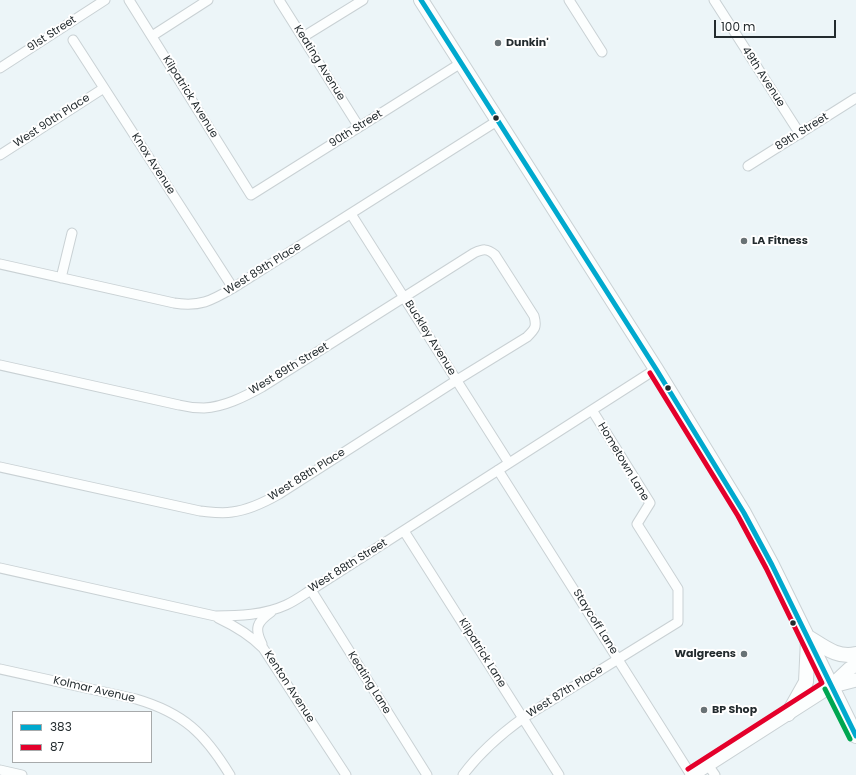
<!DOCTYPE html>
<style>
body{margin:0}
#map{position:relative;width:856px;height:775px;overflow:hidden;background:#ecf5f8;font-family:Poppins,sans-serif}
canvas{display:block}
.legend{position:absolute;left:12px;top:711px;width:140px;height:52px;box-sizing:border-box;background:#fff;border:1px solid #a7aaab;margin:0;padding:5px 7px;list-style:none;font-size:12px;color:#232b2e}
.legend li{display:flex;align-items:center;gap:8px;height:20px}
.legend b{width:20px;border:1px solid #a7aaab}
.scale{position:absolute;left:714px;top:20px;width:122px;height:18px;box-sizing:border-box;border:2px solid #232b2e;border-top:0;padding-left:5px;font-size:12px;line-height:14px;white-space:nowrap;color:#232b2e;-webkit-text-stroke:3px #fff;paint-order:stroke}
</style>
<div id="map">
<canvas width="856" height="775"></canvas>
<ul class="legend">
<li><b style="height:5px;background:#00a9ce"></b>383</li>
<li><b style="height:5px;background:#e4002b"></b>87</li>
</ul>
<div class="scale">100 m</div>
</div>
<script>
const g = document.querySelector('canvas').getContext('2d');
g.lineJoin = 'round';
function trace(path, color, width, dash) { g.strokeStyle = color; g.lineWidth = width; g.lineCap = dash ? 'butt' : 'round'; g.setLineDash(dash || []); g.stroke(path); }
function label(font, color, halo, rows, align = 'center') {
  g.font = font + ' Poppins,sans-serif'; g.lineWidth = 4; g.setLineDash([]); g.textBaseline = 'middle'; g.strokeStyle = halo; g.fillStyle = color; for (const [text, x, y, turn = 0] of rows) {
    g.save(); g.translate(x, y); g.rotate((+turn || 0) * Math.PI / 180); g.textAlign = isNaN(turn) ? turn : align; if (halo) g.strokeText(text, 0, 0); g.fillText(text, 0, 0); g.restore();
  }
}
const street = new Path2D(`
 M 129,0 L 251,195 L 461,63
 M 279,0 L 359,127
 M 569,0 L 602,52
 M 714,0 L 800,134
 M 152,36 L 208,0
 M 303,37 L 363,0
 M 73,40 L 233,288
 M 0,68 L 105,0
 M 0,155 L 104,88
 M 748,166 L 856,98
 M 351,214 L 509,463
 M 0,264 L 174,303 C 200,307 211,301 233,288 L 497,121
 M 61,278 L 72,233
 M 0,365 L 179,405 C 187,407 195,408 204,408 C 224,407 244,397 262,387 L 474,253 C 483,249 487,248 495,255 L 534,316 C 537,327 535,329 527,337 L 457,380 L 279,494 C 265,502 249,510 232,512 C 222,514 211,512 200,511 L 0,467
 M 498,470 L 691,775
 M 404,531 L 559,775
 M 0,568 L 215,616 C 239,616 264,615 286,605 C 295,601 303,595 311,590 L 656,369
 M 311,590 L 427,775
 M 218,618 C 235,626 250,635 263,648 L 346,775
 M 262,644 C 254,628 257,622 271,612
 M 0,669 L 136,699 C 184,713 205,734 230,775
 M 708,765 L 715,775
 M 0,770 L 22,775
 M 463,775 C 480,752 501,734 523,718 L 678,622 L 678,589 L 637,524 L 650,503 L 592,410`);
const secondary = new Path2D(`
 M 833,686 L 856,680
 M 692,775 L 831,686 L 849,669 L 856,665`);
const primary = new Path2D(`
 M 421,0 L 656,369 L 744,513 L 772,565 L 856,736
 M 808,637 C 823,646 838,659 856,654
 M 788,714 L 806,682 L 808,639`);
const bus1 = new Path2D(`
 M 421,0 L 656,369 L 744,513 L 772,565 L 856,736`);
const bus2 = new Path2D(`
 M 650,373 L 738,516 L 766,568 L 822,683 L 688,769`);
const bus3 = new Path2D(`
 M 825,689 L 850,739`);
const markers = [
 [498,43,4,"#697275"],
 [496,118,3.5,"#232b2e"],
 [744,241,4,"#697275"],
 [668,388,3.5,"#232b2e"],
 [793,623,3.5,"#232b2e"],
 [744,654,4,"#697275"],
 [704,710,4,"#697275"]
];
const streetNames = [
 ["91st Street",52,34,-33],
 ["Keating Avenue",319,63,58],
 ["49th Avenue",763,77,57],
 ["Kilpatrick Avenue",190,97,58],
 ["West 90th Place",52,121,-33],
 ["90th Street",356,129,-32],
 ["89th Street",802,132,-32],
 ["Knox Avenue",153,164,57],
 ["West 89th Place",263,269,-32],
 ["Buckley Avenue",430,338,58],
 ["West 89th Street",289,369,-31],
 ["Hometown Lane",623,462,59],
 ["West 88th Place",307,475,-32],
 ["West 88th Street",348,566,-32],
 ["Staycoff Lane",595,622,58],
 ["Kilpatrick Lane",482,653,58],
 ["Keating Lane",369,683,58],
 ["Kenton Avenue",289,687,57],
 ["Kolmar Avenue",94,690,13],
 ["West 87th Place",565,692,-32]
];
const poiNames = [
 ["Dunkin'",506,43],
 ["LA Fitness",752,241],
 ["Walgreens",736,654,"right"],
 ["BP Shop",712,710]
];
trace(street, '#c9d1d4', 11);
trace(secondary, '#c9d1d4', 15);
trace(primary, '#c9d1d4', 16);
trace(street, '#fcfefe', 9);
trace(secondary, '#fcfefe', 13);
trace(primary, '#fcfefe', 14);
trace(bus1, '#00a9ce', 5);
trace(bus2, '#e4002b', 5);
trace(bus3, '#00a651', 5);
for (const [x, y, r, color] of markers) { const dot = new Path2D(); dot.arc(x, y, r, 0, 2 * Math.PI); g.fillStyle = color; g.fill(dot); trace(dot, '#fff', 1.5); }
label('11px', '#232b2e', '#fff', streetNames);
label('bold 11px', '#232b2e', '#fff', poiNames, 'left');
</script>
